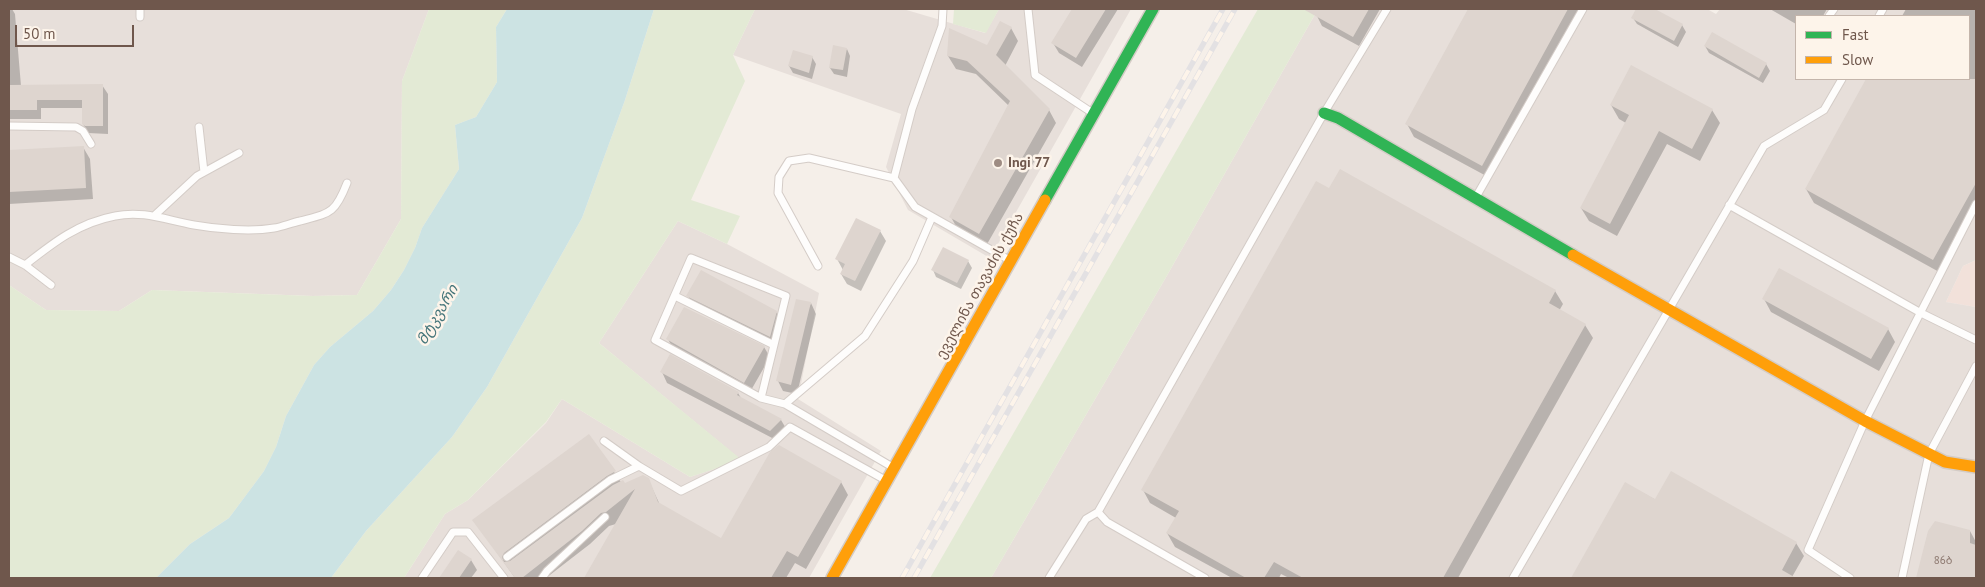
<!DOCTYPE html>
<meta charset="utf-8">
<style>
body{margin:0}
#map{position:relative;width:1985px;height:587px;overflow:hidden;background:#f5efe9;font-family:"PT Sans",sans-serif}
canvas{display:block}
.frame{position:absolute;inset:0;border:10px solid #6f574c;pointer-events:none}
.legend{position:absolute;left:1795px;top:15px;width:175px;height:65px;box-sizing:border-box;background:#fdf4ea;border:1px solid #c4b5ab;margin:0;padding:6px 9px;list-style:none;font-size:15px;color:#6f574c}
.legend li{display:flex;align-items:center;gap:10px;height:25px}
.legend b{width:25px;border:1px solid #c4b5ab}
.scale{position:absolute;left:15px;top:25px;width:119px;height:22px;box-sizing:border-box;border:2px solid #6f574c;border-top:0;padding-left:6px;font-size:15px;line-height:18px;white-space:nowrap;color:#6f574c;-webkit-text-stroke:4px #fdf4ea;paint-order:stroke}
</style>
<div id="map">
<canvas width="1985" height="587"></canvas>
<div class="frame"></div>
<ul class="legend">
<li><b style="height:6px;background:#30b455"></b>Fast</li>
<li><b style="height:6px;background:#ff9f0a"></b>Slow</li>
</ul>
<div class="scale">50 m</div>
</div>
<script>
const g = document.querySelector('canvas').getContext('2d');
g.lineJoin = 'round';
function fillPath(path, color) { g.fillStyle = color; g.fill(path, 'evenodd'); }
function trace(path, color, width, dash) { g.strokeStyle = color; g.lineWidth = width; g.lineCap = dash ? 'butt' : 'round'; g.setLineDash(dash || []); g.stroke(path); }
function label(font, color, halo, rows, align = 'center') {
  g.font = font + ' "PT Sans","Noto Sans Georgian",sans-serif'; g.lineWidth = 5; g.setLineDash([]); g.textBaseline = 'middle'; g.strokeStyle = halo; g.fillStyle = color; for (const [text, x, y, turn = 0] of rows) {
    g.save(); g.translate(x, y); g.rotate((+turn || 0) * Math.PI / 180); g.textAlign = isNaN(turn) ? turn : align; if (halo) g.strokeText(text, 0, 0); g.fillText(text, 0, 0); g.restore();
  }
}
const commercial = new Path2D(`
 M 1976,260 L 1976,307 L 1946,302 L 1963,266 Z`);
const industrial = new Path2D(`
 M 9,9 L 429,9 L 402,81 L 401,219 L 357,295 L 313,296 L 152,290 L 119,311 L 46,310 L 9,285 Z
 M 755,9 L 903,9 L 985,33 L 999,9 L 1131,9 L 990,258 L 908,210 L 886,167 L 901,114 L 733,55 Z
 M 1318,9 L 1707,9 L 1716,14 L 1720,9 L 1976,9 L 1976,260 L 1963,266 L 1946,302 L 1976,307 L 1976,578 L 991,578 L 1165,279 ZM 1796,16 L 1969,16 L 1969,79 L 1796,79 Z
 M 678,221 L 727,244 L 819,293 L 798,399 L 881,451 L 809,578 L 404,578 L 445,514 L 468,500 L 546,423 L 562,399 L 690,477 L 741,460 L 599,343 Z`);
const green = new Path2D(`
 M 429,9 L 507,9 L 496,27 L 497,82 L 476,117 L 455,125 L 459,169 L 422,228 L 415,248 L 404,270 L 391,290 L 373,311 L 330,347 L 314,365 L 286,416 L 276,447 L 264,471 L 229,518 L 190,544 L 156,578 L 9,578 L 9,285 L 46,310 L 119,311 L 152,290 L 313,296 L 357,295 L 401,219 L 402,81 Z
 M 654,9 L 755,9 L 733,55 L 745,81 L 691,200 L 740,216 L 727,244 L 678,221 L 599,343 L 742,460 L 690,477 L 562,399 L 546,422 L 468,500 L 445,514 L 404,578 L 331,578 L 366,531 L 452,437 L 487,387 L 582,218 L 625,100 Z
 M 954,9 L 999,9 L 986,33 L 953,24 Z
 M 1258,9 L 1318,9 L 1165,279 L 991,578 L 930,578 Z`);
const water = new Path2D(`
 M 507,9 L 654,9 L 625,100 L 582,218 L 487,387 L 452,437 L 366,531 L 331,578 L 156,578 L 190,544 L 229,518 L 264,471 L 276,447 L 286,416 L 314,365 L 330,347 L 373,311 L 391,290 L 404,270 L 415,248 L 422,228 L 459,169 L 455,125 L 476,117 L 497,82 L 496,27 Z`);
const shadow = new Path2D(`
 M 9,9 L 12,9 L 15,14 L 21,86 L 102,85 L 108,94 L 108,134 L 88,133 L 83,124 L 83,108 L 41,108 L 41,119 L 9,119 Z
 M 1074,9 L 1118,9 L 1082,67 L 1059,53 L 1053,43 Z
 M 1320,9 L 1380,9 L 1359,46 L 1322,26 L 1317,16 Z
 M 1469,9 L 1582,9 L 1490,178 L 1414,137 L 1407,124 Z
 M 1638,9 L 1652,9 L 1682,25 L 1686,32 L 1678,47 L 1637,24 L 1633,18 Z
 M 1770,9 L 1827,9 L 1823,16 L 1796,16 L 1796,24 Z
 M 1906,9 L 1976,9 L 1976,209 L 1941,273 L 1814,203 L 1806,189 L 1867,79 L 1969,79 L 1969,16 L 1902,16 Z
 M 1011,28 L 1018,41 L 1005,66 L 1049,110 L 1056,123 L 986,246 L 958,230 L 951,217 L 1009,106 L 976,74 L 956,69 L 948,56 L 987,47 Z
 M 1705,46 L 1766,64 L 1770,71 L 1763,83 L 1709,53 Z
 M 847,49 L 850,56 L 847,77 L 834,74 L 830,68 Z
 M 812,57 L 816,64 L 812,79 L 793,73 L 789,66 Z
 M 1611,105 L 1712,110 L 1720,123 L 1700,161 L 1667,144 L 1617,236 L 1589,221 L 1581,208 L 1626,123 L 1619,119 Z
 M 83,147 L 90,159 L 93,199 L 9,204 L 9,152 Z
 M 880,231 L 886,241 L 861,291 L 847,284 L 841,274 L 843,270 L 837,259 Z
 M 968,261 L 972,268 L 961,289 L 936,277 L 933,270 Z
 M 1555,291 L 1563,304 L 1559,311 L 1585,325 L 1593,338 L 1458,578 L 1289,578 L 1281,574 L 1279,578 L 1232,578 L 1175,547 L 1167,533 L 1176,518 L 1150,503 L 1143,490 Z
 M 688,296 L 776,312 L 782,322 L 775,346 L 694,306 Z
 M 1764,299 L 1888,329 L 1895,342 L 1879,371 L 1771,312 Z
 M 811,303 L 816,314 L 797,394 L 783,391 L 778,381 Z
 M 668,339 L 764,347 L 770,357 L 750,392 L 673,349 Z
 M 662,372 L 738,393 L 741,398 L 781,420 L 787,430 L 776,440 L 667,383 Z
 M 589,436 L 621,482 L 625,485 L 648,479 L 660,505 L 722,540 L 841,482 L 848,495 L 806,569 L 795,563 L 786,578 L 586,578 L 616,524 L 609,526 L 590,544 L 546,578 L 515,578 L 474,520 Z
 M 1626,484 L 1656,500 L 1796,543 L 1804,556 L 1792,577 L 1794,578 L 1572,578 Z
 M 1970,531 L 1976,542 L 1976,578 L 1917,578 L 1929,532 Z
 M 458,552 L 471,560 L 477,570 L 471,578 L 441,578 Z`);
const building = new Path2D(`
 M 1072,9 L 1106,9 L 1076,58 L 1051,43 Z
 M 1303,9 L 1369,9 L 1353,37 Z
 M 1468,9 L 1568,9 L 1482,166 L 1405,124 Z
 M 1636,9 L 1655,9 L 1683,24 L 1674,41 L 1631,18 Z
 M 1000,21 L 1012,27 L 996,55 L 1050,109 L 979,234 L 949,217 L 1010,101 L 967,61 L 947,56 L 949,28 L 987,45 Z
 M 1712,32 L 1767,63 L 1759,78 L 1704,46 Z
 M 833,45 L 847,48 L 843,70 L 829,68 Z
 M 793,50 L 813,56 L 809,73 L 788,66 Z
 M 1631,65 L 1713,109 L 1692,149 L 1659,131 L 1610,224 L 1580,208 L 1629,115 L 1610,105 Z
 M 1866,79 L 1976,79 L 1976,183 L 1933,260 L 1805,189 Z
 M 103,84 L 103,126 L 85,126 L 82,124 L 82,100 L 37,100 L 37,110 L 9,110 L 9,85 Z
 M 84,146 L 86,188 L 9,192 L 9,150 Z
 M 1340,169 L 1556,290 L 1549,303 L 1586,324 L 1443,578 L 1303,578 L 1274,562 L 1264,578 L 1246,578 L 1166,533 L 1179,511 L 1141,490 L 1316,181 L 1329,188 Z
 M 856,218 L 881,230 L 855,281 L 840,274 L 845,264 L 835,259 Z
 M 943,247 L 969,260 L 957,283 L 931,270 Z
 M 1779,268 L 1889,328 L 1871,359 L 1762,299 Z
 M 701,270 L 777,311 L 770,337 L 686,296 Z
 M 796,299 L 811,302 L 791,385 L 776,381 Z
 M 684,307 L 765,346 L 744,383 L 666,339 Z
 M 670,354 L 739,392 L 737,395 L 782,419 L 770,431 L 660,372 Z
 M 589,434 L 616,471 L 607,476 L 504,553 L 502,557 L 504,562 L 510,561 L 613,485 L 623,480 L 625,483 L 643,475 L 649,478 L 658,502 L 721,538 L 770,452 L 779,445 L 842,481 L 798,557 L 787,551 L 771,578 L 584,578 L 635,489 L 606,512 L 601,513 L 582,531 L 522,578 L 515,578 L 472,520 Z
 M 1671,471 L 1797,542 L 1782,570 L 1796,578 L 1571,578 L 1625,482 L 1655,499 Z
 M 1935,521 L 1970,530 L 1970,543 L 1976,545 L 1976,578 L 1916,578 L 1928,531 Z
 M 458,550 L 472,559 L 459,578 L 439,578 Z`);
const lane = new Path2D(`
 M 1028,9 L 1035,75 L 1094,114
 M 1829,16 L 1834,9
 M 1879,16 L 1883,9
 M 140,17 L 140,9
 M 9,126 L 76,127 L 83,131 L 91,144
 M 199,127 L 204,172
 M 894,178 L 912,109 L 942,26 L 943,9
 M 1476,197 L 1583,9
 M 1729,205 L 1921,313 L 1976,340
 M 155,215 L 197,176 L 239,153
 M 9,257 L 25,265 L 51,285
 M 25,265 C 53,243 78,223 115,216 C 143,210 166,220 194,225 C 216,229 251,232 274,228 C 282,227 291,223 300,221 C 330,213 335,214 347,183
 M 818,266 L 778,193 L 779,177 L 789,161 L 809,158 L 894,178 L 915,207 L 1011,261
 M 675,296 L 774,345
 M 761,398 L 786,296 L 691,258 L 655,340 L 761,398 L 785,404 L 894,468
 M 785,404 L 865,336 L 913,261 L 932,217
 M 604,441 L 639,466
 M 1098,512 L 1107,522 L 1205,578
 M 507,557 L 610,480 L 639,466 L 681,491 L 769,447 L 790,427 L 887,481
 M 422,578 L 453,532 L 468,532 L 504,578
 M 542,578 L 547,571 L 605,517
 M 1049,578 L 1086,519 L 1098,512 L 1324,113 L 1387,9
 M 1513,578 L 1764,146 L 1824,110 L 1842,79
 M 1850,578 L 1808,550 L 1865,421 L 1976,204
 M 1902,578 L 1929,454 L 1976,366`);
const fast = new Path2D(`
 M 1324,113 L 1338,118 L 1573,255
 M 1045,200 L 1153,9`);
const slow = new Path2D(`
 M 1573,255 L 1865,421 L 1945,462 L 1976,467
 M 832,578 L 1045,200`);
const rail = new Path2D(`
 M 902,578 L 1223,9
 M 914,578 L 1235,9`);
const markers = [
 [998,163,5,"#9e8c83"]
];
const numberNames = [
 ["86ბ",1943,561]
];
const poiNames = [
 ["Ingi 77",1008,163]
];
const streetNames = [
 ["ეველინა თავაძის ქუჩა",980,286,-61]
];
const waterNames = [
 ["მტკვარი",438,315,-60]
];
fillPath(commercial, '#f2e1da');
fillPath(industrial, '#e7dfda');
fillPath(green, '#e3ead5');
fillPath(water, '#cce3e3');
fillPath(shadow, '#0003');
fillPath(building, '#ded5cf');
trace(lane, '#d4ccc7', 9);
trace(fast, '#d4ccc6', 14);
trace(slow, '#d4ccc6', 14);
trace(lane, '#fefdfc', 7);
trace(fast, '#30b455', 11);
trace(slow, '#ff9f0a', 11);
trace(rail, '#e3e1e3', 5.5);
trace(rail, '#fdf4ea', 4, [11]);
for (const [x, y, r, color] of markers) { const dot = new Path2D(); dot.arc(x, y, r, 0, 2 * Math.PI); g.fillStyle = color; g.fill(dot); trace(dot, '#fdf4ea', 2); }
label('11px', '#8d7970', null, numberNames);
label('bold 14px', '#6f574c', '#fdf4ea', poiNames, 'left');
label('14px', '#6f574c', '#fdf4ea', streetNames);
label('italic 15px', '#45757a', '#fdf4ea', waterNames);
</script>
